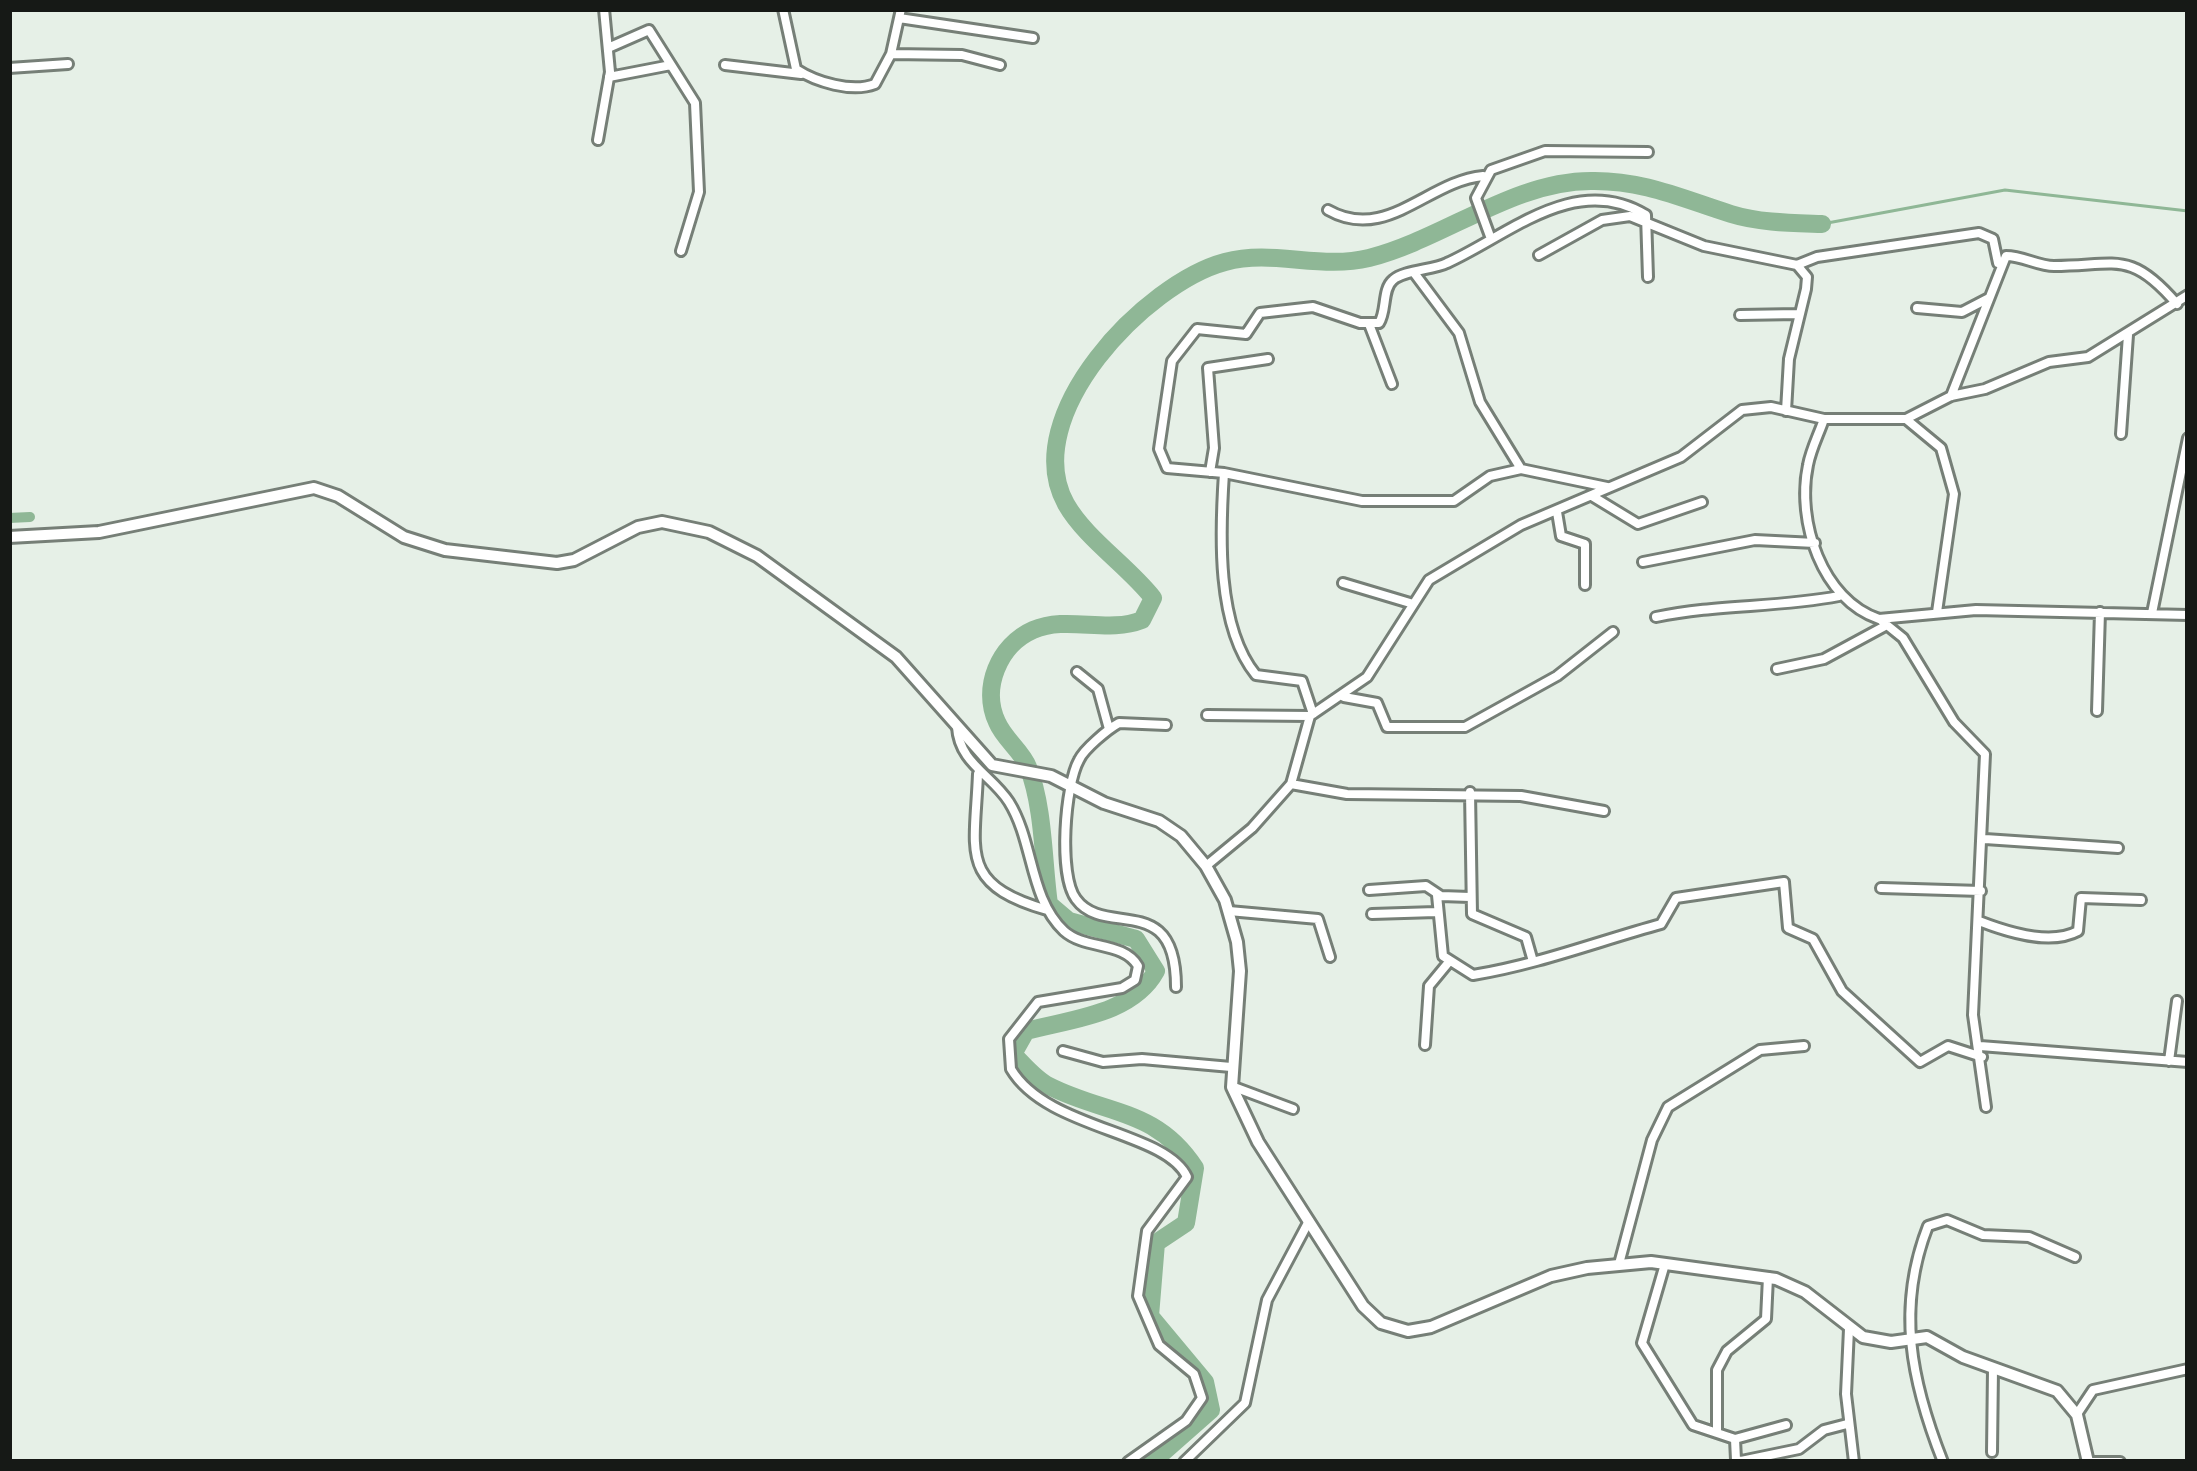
<!DOCTYPE html>
<style>
body{margin:0}
#map{position:relative;width:2197px;height:1471px;overflow:hidden;background:#e6f0e7;font-family:Poppins,sans-serif}
canvas{display:block}
.frame{position:absolute;inset:0;border:12px solid #161916;pointer-events:none}
</style>
<div id="map">
<canvas width="2197" height="1471"></canvas>
<div class="frame"></div>
</div>
<script>
const g = document.querySelector('canvas').getContext('2d');
g.lineJoin = 'round';
function trace(path, color, width, dash) { g.strokeStyle = color; g.lineWidth = width; g.lineCap = dash ? 'butt' : 'round'; g.setLineDash(dash || []); g.stroke(path); }
const stream = new Path2D(`
 M 1822,224 L 2005,190 L 2188,211`);
const canal = new Path2D(`
 M 9,518 L 30,517`);
const river = new Path2D(`
 M 1152,1462 L 1211,1410 L 1205,1382 L 1150,1316 L 1156,1243 L 1186,1223 L 1195,1168 C 1156,1108 1106,1115 1049,1086 C 1035,1079 1024,1065 1013,1054 L 1026,1031 C 1070,1019 1132,1015 1156,971 L 1136,939 L 1069,921 L 1049,904 C 1043,862 1044,807 1028,767 C 1022,751 1004,739 997,722 C 981,688 999,645 1033,630 C 1068,615 1107,634 1142,620 L 1153,598 C 1128,566 1086,539 1066,504 C 1017,416 1146,283 1225,262 C 1273,249 1320,270 1369,258 C 1444,239 1513,181 1591,181 C 1643,180 1683,199 1731,214 C 1760,223 1792,223 1822,224`);
const minor = new Path2D(`
 M 783,9 L 796,69 C 816,82 852,93 875,84 L 891,54 L 901,9
 M 899,18 L 1033,38
 M 608,48 L 649,30 L 695,103 L 699,192 L 681,251
 M 891,54 L 962,55 L 1000,65
 M 725,65 L 801,74
 M 9,68 L 68,64
 M 609,77 L 671,65
 M 598,140 L 610,72 L 604,9
 M 1328,210 C 1386,243 1428,181 1483,176
 M 1491,239 L 1476,198 L 1491,170 L 1545,151 L 1648,152
 M 1539,255 L 1602,220 L 1630,216 L 1704,246 L 1797,265 L 1807,277 L 1806,289 L 1789,359 L 1786,411
 M 1797,265 L 1817,257 L 1979,233 L 1993,239 L 1998,263
 M 1415,274 L 1459,333 L 1480,402 L 1521,469
 M 1917,308 L 1962,312 L 1987,299
 M 1740,315 L 1798,314
 M 1369,324 L 1392,384
 M 1951,396 L 2006,256 C 2023,256 2038,266 2054,266 C 2116,266 2130,249 2177,304
 M 1824,419 C 1819,434 1811,449 1808,465 C 1796,521 1822,600 1879,619 L 1976,610 L 2188,615
 M 1906,419 L 1941,448 L 1954,494 L 1937,612
 M 2121,434 L 2128,335
 M 1210,472 L 1214,448 L 1208,368 L 1268,359
 M 1224,473 C 1220,533 1216,626 1256,675 L 1302,681 L 1313,714
 M 1607,487 L 1521,469 L 1490,476 L 1454,501 L 1362,501 L 1224,473 L 1167,468 L 1159,449 L 1172,361 L 1197,329 L 1246,334 L 1260,313 L 1313,307 L 1360,323 L 1379,323 C 1387,311 1382,289 1393,280 C 1404,270 1433,270 1447,263 C 1509,235 1575,172 1646,215 L 1648,277
 M 1592,496 L 1638,524 L 1702,502
 M 1557,512 L 1561,536 L 1585,544 L 1585,585
 M 1643,562 L 1755,540 L 1815,543
 M 1343,583 L 1410,603
 M 2152,613 L 2188,438
 M 1656,617 C 1717,604 1777,608 1839,596
 M 1882,621 L 1903,638 L 1954,722 L 1985,754 L 1973,1015 L 1986,1107
 M 1777,669 L 1824,659 L 1885,626
 M 1077,672 L 1098,689 L 1109,729
 M 1344,697 L 1377,703 L 1387,727 L 1465,727 L 1557,676 L 1613,632
 M 2097,711 L 2100,612
 M 1207,715 L 1310,716
 M 1166,725 L 1119,723 C 1108,729 1084,749 1079,760 C 1065,785 1058,875 1076,899 C 1105,939 1176,889 1176,987
 M 957,727 C 959,763 992,775 1009,802 C 1034,842 1029,898 1064,931 C 1085,950 1123,941 1138,966 L 1135,980 L 1122,988 L 1038,1002 L 1009,1039 L 1011,1069 C 1047,1130 1166,1131 1187,1177 L 1147,1231 L 1138,1296 L 1159,1345 L 1194,1374 L 1202,1398 L 1186,1421 L 1128,1462
 M 978,774 C 975,852 958,884 1047,910
 M 1291,784 L 1347,794 L 1521,796 L 1604,811
 M 1470,792 L 1472,914 L 1526,937 L 1532,958
 M 1985,839 L 2118,848
 M 1206,866 L 1252,828 L 1291,784 L 1310,716 L 1367,677 L 1429,580 L 1521,525 L 1681,457 L 1742,410 L 1771,407 L 1824,419 L 1906,419 L 1951,396 L 1985,389 L 2049,362 L 2088,357 L 2188,295
 M 1881,888 L 1981,891
 M 1369,890 L 1426,886 L 1441,896 L 1470,897
 M 1437,895 L 1443,956 L 1473,975 C 1536,965 1599,941 1661,924 L 1676,898 L 1784,882 L 1788,928 L 1813,939 L 1842,991 L 1920,1062 L 1948,1046 L 1982,1057
 M 1229,911 L 1318,919 L 1330,957
 M 1372,914 L 1436,912
 M 1979,921 C 2007,932 2050,946 2078,931 L 2081,898 L 2141,900
 M 1425,1045 L 1429,986 L 1448,963
 M 1980,1046 L 2188,1062
 M 1063,1051 L 1103,1062 L 1142,1059 L 1231,1067
 M 2169,1061 L 2177,1001
 M 1234,1087 L 1293,1109
 M 1619,1264 L 1652,1140 L 1668,1107 L 1760,1050 L 1804,1046
 M 1665,1264 L 1642,1343 L 1693,1425 L 1735,1439 L 1736,1460 L 1741,1461 L 1799,1449 L 1824,1430 L 1847,1424
 M 1849,1329 L 1846,1394 L 1854,1462
 M 2077,1414 L 2093,1390 L 2188,1369
 M 1717,1430 L 1717,1370 L 1727,1351 L 1766,1319 L 1768,1277
 M 1735,1439 L 1786,1425
 M 1992,1452 L 1993,1369
 M 1184,1462 L 1245,1403 L 1267,1300 L 1309,1221
 M 1943,1462 C 1911,1381 1896,1308 1928,1226 L 1947,1220 L 1983,1235 L 2029,1237 L 2075,1257
 M 2088,1462 L 2120,1462`);
const secondary = new Path2D(`
 M 9,537 L 99,532 L 314,488 L 338,496 L 404,537 L 445,550 L 557,563 L 574,560 L 638,527 L 662,522 L 709,532 L 757,556 L 896,657 L 992,765 L 1051,776 L 1104,803 L 1159,821 L 1181,836 L 1206,866 L 1225,900 L 1237,942 L 1240,971 L 1232,1087 L 1258,1142 L 1363,1306 L 1381,1323 L 1408,1331 L 1431,1327 L 1551,1276 L 1587,1268 L 1651,1262 L 1776,1279 L 1805,1292 L 1863,1337 L 1891,1342 L 1927,1337 L 1963,1357 L 2057,1391 L 2077,1415 L 2088,1462`);
trace(stream, '#8fb796', 3);
trace(canal, '#8fb796', 10);
trace(river, '#8fb796', 18);
trace(minor, '#767f77', 14);
trace(secondary, '#767f77', 16);
trace(minor, '#fff', 8);
trace(secondary, '#fff', 10);
</script>
